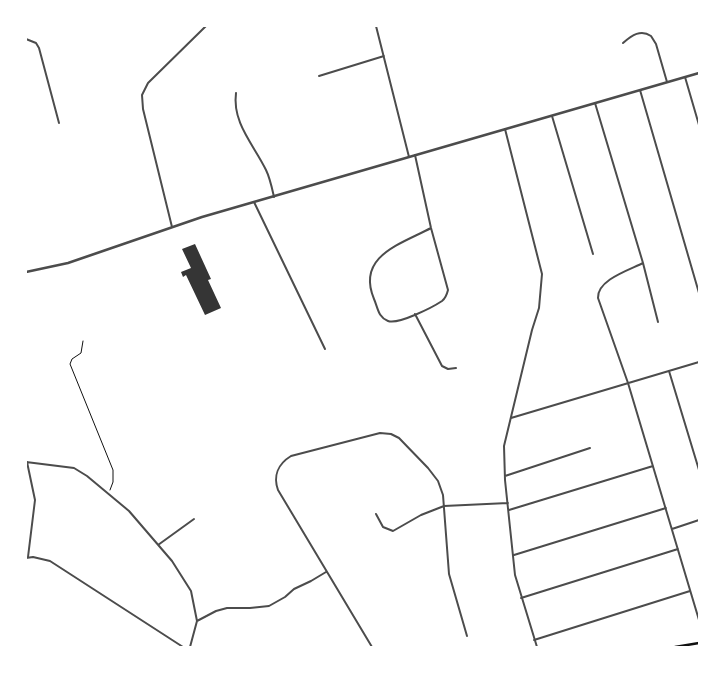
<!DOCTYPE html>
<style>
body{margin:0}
#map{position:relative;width:725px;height:673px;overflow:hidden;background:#fff;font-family:"Roboto Serif",serif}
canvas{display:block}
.frame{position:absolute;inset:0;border:27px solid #fff;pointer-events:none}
</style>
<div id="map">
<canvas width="725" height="673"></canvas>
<div class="frame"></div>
</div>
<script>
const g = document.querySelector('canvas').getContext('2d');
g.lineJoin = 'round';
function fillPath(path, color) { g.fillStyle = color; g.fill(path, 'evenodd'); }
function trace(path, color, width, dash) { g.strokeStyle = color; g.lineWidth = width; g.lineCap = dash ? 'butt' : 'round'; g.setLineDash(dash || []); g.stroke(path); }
const building = new Path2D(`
 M 195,244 L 211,279 L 208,280 L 221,308 L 205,315 L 186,275 L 183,277 L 181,272 L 191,268 L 182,249 Z`);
const path = new Path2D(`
 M 83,341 L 81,353 L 72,359 L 70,364 L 113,470 L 113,482 L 110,490`);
const minor = new Path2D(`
 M 376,26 L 409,157
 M 26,39 L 36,43 L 39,48 L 59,123
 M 623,43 C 632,35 641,29 651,36 L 656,44 L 667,82
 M 319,76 L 384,56
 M 685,77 L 699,125
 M 640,90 L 699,293
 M 236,93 C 232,123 254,145 266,170 C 270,178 272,188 274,197
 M 595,103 L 643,263 L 658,322
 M 552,116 L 593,254
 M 505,129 L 542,274 L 539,308 L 532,330 L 504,446 L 505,480 L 515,575 L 537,647
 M 415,155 L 431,228 L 448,290 C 447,294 446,298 442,301 C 433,307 398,325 388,321 C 378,317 378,308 374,299 C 356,256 401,244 431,228
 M 254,202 L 325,349
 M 172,227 L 143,109 L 142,95 L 148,83 L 206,26
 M 643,263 C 629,270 597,280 598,298 L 628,383 L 699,620
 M 415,314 L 442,366 L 448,369 L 456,368
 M 669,371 L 699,470
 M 511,418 L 699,362
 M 26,462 L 74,468 L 87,476 L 129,511 L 172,561 L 191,591 L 197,621 L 190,647
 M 27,462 L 35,500 L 28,557
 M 505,476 L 590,448
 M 509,510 L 653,466
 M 376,514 L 383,527 L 393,531 L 421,515 L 444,506 L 508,503
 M 672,529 L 699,520
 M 158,545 L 194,519
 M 514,555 L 666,508
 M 26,558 L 33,557 L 50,561 L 183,647
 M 521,598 L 678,549
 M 197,621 L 216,611 L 227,608 L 250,608 L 269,606 L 285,597 L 294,589 L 311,581 L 326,572
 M 534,640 L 690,591
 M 372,647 L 278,490 C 273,476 278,464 291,456 L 380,433 L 391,434 L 399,438 L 428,468 L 438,481 L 443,495 L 449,574 L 467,636`);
const tertiary = new Path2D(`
 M 26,272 L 68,263 L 202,217 L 699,73`);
const secondary = new Path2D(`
 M 675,647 L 699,643`);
fillPath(building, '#353535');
trace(path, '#111', 1);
trace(minor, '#4c4c4c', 2);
trace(tertiary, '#4c4c4c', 2.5);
trace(secondary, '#111', 2.5);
</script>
